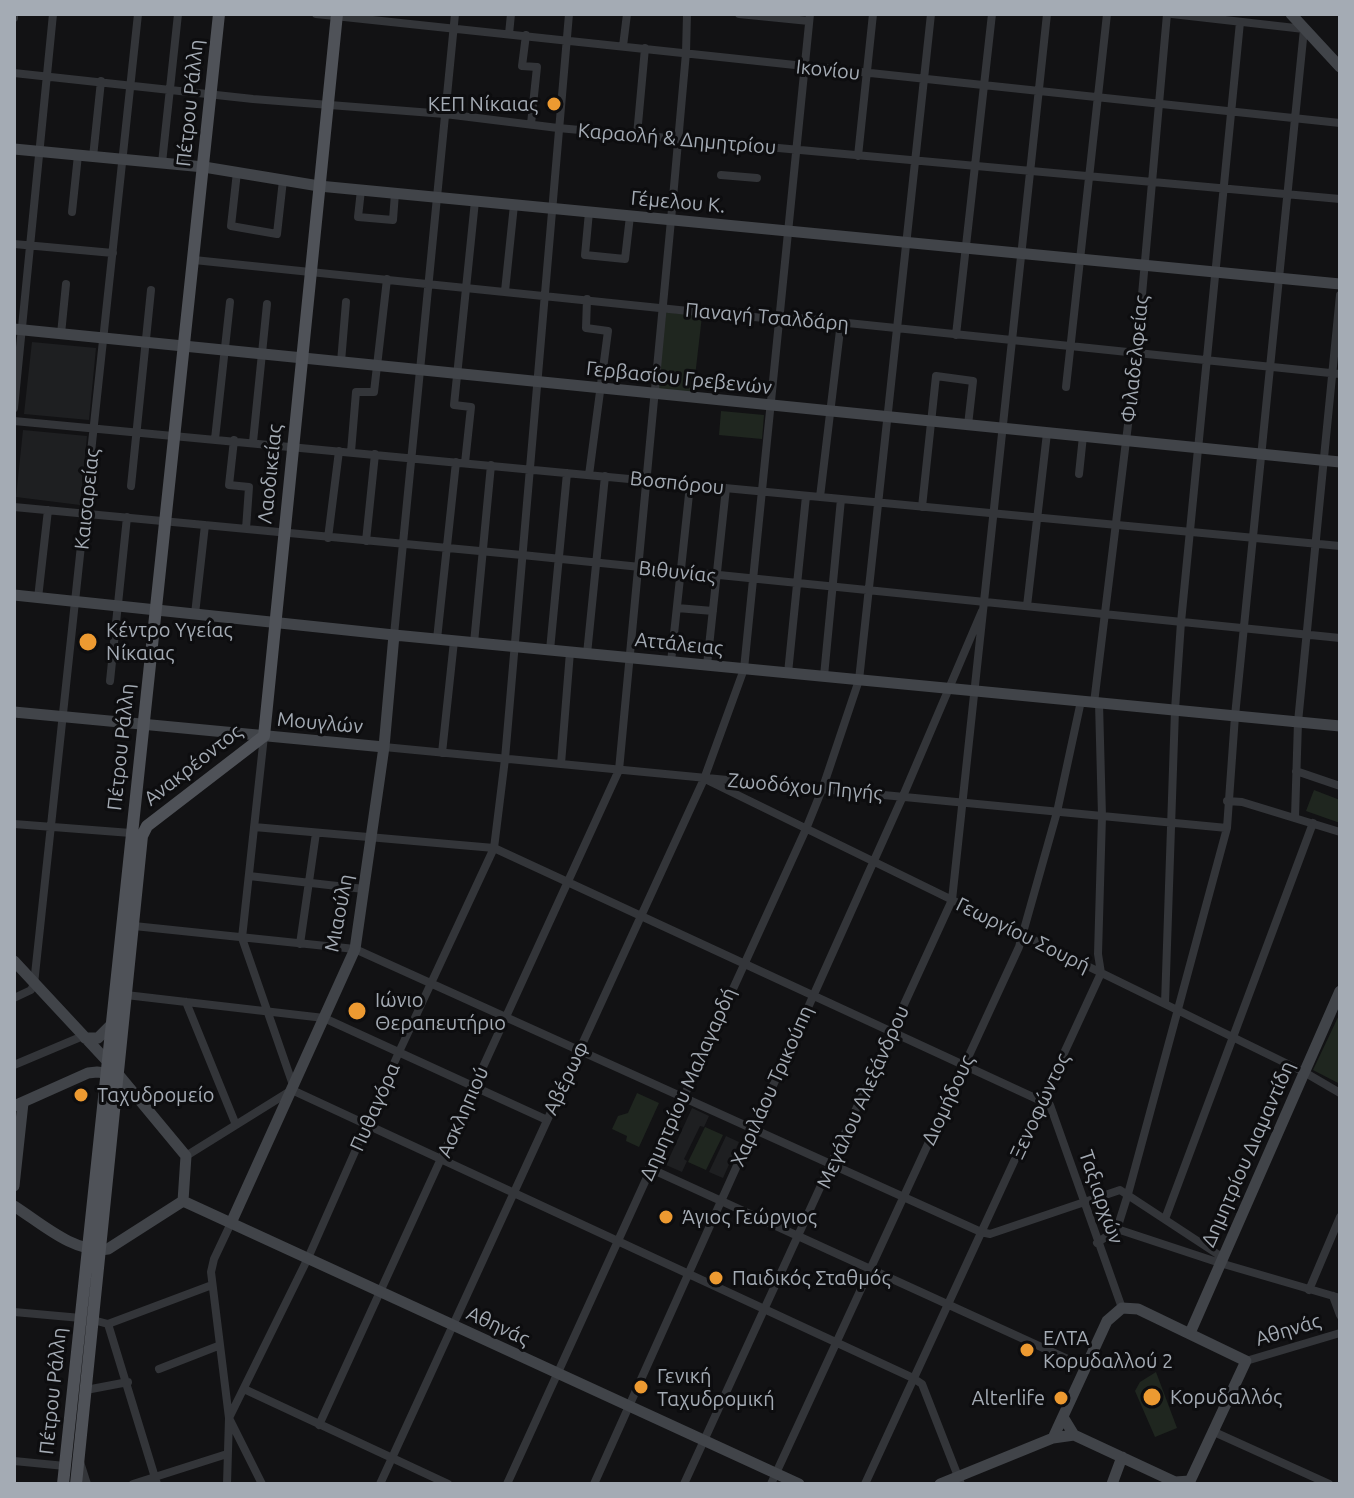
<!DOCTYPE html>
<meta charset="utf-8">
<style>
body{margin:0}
#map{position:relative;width:1354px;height:1498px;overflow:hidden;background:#121214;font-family:Ubuntu,sans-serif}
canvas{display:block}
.frame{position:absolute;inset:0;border:16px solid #a4abb4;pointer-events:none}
</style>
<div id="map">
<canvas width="1354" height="1498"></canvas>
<div class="frame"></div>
</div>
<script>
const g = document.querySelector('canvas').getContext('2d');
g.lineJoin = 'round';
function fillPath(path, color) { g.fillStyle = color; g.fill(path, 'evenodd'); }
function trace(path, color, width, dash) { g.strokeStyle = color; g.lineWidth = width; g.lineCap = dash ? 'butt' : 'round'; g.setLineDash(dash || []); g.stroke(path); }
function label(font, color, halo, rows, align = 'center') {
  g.font = font + ' Ubuntu,sans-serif'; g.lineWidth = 6; g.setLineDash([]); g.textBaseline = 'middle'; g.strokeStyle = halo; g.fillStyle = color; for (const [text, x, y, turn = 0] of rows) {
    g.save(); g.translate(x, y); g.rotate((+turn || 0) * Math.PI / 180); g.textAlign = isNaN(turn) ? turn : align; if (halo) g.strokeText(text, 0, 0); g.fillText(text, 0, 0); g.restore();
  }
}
const built = new Path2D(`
 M 32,342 L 96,348 L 89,420 L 24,414 Z
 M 23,430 L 87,436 L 80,505 L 16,497 Z
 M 692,1108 L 709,1116 L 704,1127 L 700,1126 L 684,1159 L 687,1161 L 682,1172 L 666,1165 Z
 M 726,1136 L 739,1142 L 723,1178 L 709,1172 Z`);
const green = new Path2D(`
 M 665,312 L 702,316 L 693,394 L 656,390 Z
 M 721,411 L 764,415 L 762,439 L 719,435 Z
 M 1314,790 L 1340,800 L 1340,823 L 1306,811 Z
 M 1340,1013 L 1340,1084 L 1313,1070 Z
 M 637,1093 L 659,1103 L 639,1147 L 626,1141 L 627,1136 L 612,1129 L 618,1116 L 628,1113 Z
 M 705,1127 L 723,1135 L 706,1170 L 688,1162 Z
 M 1156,1372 L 1177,1428 L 1155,1437 L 1135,1391 L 1140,1382 Z`);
const street = new Path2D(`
 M 316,14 L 1340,123
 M 739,14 L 809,21
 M 14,18 L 14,14
 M 509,34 L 511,14
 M 526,35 L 522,66 L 537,67 L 531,124
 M 623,46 L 627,14
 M 14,73 L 253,99 L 445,114 L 558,128 L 1340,199
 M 637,135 L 645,48
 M 858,156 L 873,14
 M 93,157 L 101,81
 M 162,163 L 178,14
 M 237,172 L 231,226 L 277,234 L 283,180
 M 721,175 L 757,178
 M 361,190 L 358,217 L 393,220 L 395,193
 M 72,212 L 78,155
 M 589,212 L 585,255 L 625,259 L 630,216
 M 14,244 L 113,253
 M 194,260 L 708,313 L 776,319 L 780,316 L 1340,374
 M 505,291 L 514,205
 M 587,299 L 586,328 L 608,331 L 589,475
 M 61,334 L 66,284
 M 956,335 L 992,14
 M 341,362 L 346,302
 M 1066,387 L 1107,14
 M 14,408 L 53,14
 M 14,421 L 1340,546
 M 215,439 L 230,302
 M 234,440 L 229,485 L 249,487 L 246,529
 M 253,442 L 267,304
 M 351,452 L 356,392 L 374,392 L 387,279
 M 465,463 L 471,407 L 454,405 L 475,201
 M 1079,474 L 1083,436
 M 131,486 L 151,290
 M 820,497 L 841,322
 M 14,507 L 522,555 L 1340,638
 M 922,507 L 936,376 L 973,381 L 968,425
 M 328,538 L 339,451
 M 366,541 L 375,454
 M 38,598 L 48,510
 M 1027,606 L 1047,433
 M 677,608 L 713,611
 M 195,614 L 205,525
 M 394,635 L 455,14
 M 437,639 L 456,462
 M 474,643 L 491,465
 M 550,650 L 567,473
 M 587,654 L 605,476
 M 671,662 L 690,485
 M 707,665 L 726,488
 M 788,673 L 806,496
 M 824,676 L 841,499
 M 110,681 L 127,517
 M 1094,703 L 1137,351 L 1167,14
 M 264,736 L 242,938 L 293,1085
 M 384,747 L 1227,828
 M 442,753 L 454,641
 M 561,764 L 570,652
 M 1296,771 L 1340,786
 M 709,781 L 1304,1072 L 1340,1093
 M 1227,801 L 1242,802 L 1340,832
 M 1295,817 L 1298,722 L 1340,295
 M 14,824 L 131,833
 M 254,827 L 494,848 L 1050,1105 L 1122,1308
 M 249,876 L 364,889
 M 134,926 L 355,949 L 981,1232 L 990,1234 L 1120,1190 L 1222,1257
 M 300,944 L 316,833
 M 126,995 L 324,1018 L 547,1120
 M 14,998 L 31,990 L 34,984 L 138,14
 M 186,1002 L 236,1125
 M 1165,1004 L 1175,710 L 1181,622 L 1240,22
 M 14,1065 L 83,1036
 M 186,1156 L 292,1090 L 913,1378 L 922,1384 L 961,1484
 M 649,1168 L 1085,1367
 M 1165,1219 L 1313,823
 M 1117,1229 L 1220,1263 L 1340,1298
 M 1097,1243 L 1117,1229 L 1128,1194 L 1227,828 L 1235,716 L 1304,29 L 1172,14
 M 1309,1290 L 1340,1217
 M 1333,1296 L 1340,1315
 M 14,1312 L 81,1318
 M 93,1320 L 108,1324 L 212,1285
 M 108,1324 L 157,1484
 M 1246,1361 L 1340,1333
 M 159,1369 L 218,1346
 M 244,1389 L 448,1484
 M 86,1390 L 128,1382
 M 319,1425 L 619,770 L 671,220 L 686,53 L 687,14
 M 1212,1431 L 1329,1484
 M 14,1461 L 65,1466
 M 80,1462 L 87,1484
 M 133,1484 L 227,1454
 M 227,1484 L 229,1418 L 211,1272 L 214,1259 L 231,1223
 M 262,1484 L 229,1418 L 308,1258 L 399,1052 L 494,848 L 505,759 L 569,14
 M 380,1484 L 704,779 L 744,669 L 810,14
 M 507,1484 L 806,829 L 823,787 L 859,680 L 931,14
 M 594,1484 L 903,796 L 982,611
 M 684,1484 L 952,900 L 1047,14
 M 771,1484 L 1019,947 L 1057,812 L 1081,701
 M 865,1484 L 1101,973 L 1098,954 L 1102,816 L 1099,703`);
const secondary = new Path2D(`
 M 1291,14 L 1340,67
 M 14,149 L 204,167 L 319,186 L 1340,284
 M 14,329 L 1340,462
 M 14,595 L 394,635 L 1340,726
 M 14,712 L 384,747
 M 14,961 L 108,1062 L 186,1156 L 183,1201
 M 85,1038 L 98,1038 L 112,1024
 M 14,1106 L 88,1073 L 97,1072 L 114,1074
 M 14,1186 L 23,1103
 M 183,1201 L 799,1484
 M 14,1206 C 41,1223 74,1254 108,1249 L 183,1201
 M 231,1223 L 355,949 L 384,747 L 394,635
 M 1190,1333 L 1340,991
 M 1053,1438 L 1107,1321 L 1122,1308 L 1138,1309 L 1246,1361 L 1190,1481 L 1175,1482 L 1074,1435 L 1063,1417
 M 940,1484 L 1053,1438 L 1074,1435
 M 1112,1484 L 1122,1457`);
const primary = new Path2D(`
 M 63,1484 L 219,14
 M 76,1484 L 142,836 L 147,826 L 264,736 L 337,14`);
const markers = [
 [554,104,8,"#ed9a31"],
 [88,642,10,"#ed9a31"],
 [357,1011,10,"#ed9a31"],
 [81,1095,8,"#ed9a31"],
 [666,1217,8,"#ed9a31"],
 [716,1278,8,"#ed9a31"],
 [1027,1350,8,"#ed9a31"],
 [641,1387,8,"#ed9a31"],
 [1152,1397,10,"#ed9a31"],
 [1061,1398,8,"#ed9a31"]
];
const streetNames = [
 ["Ικονίου",828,70,6],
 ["Πέτρου Ράλλη",190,103,-84],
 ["Καραολή & Δημητρίου",677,139,5],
 ["Γέμελου Κ.",678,202,5],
 ["Παναγή Τσαλδάρη",767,317,5],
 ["Φιλαδελφείας",1135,359,-84],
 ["Γερβασίου Γρεβενών",679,378,6],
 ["Λαοδικείας",270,474,-84],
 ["Βοσπόρου",677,483,6],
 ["Καισαρείας",87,499,-84],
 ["Βιθυνίας",677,572,6],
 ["Αττάλειας",679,644,6],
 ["Μουγλών",320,723,5],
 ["Πέτρου Ράλλη",121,747,-84],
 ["Ανακρέοντος",193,765,-38],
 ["Ζωοδόχου Πηγής",805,787,5],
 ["Μιαούλη",339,913,-79],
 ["Γεωργίου Σουρή",1023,935,26],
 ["Αβέρωφ",566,1078,-65],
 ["Δημητρίου Μαλαγαρδή",688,1084,-66],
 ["Χαριλάου Τρικούπη",772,1086,-66],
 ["Μεγάλου Αλεξάνδρου",863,1097,-66],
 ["Διομήδους",948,1100,-65],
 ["Ξενοφώντος",1040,1106,-65],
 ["Πυθαγόρα",375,1107,-66],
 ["Ασκληπιού",463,1112,-66],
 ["Δημητρίου Διαμαντίδη",1248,1154,-66],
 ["Ταξιαρχών",1101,1197,71],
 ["Αθηνάς",498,1326,25],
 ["Αθηνάς",1288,1330,-17],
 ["Πέτρου Ράλλη",53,1391,-84]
];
const poiNames = [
 ["ΚΕΠ Νίκαιας",538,104,"right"],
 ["Κέντρο Υγείας",106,630],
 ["Νίκαιας",106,653],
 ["Ιώνιο",375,1000],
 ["Θεραπευτήριο",375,1023],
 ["Ταχυδρομείο",97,1095],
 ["Άγιος Γεώργιος",682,1217],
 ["Παιδικός Σταθμός",732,1278],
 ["ΕΛΤΑ",1043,1338],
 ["Κορυδαλλού 2",1043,1361],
 ["Γενική",657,1376],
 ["Ταχυδρομική",657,1399],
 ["Κορυδαλλός",1170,1397],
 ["Alterlife",1045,1398,"right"]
];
fillPath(built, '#1e1f21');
fillPath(green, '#1f261f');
trace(street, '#333539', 8);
trace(secondary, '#414449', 11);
trace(primary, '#4f5258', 12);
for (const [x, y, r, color] of markers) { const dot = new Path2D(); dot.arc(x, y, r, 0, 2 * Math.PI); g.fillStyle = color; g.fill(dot); trace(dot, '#0d0d0f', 3); }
label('20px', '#a4abb4', '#0d0d0f', streetNames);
label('20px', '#a4abb4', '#0d0d0f', poiNames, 'left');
</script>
